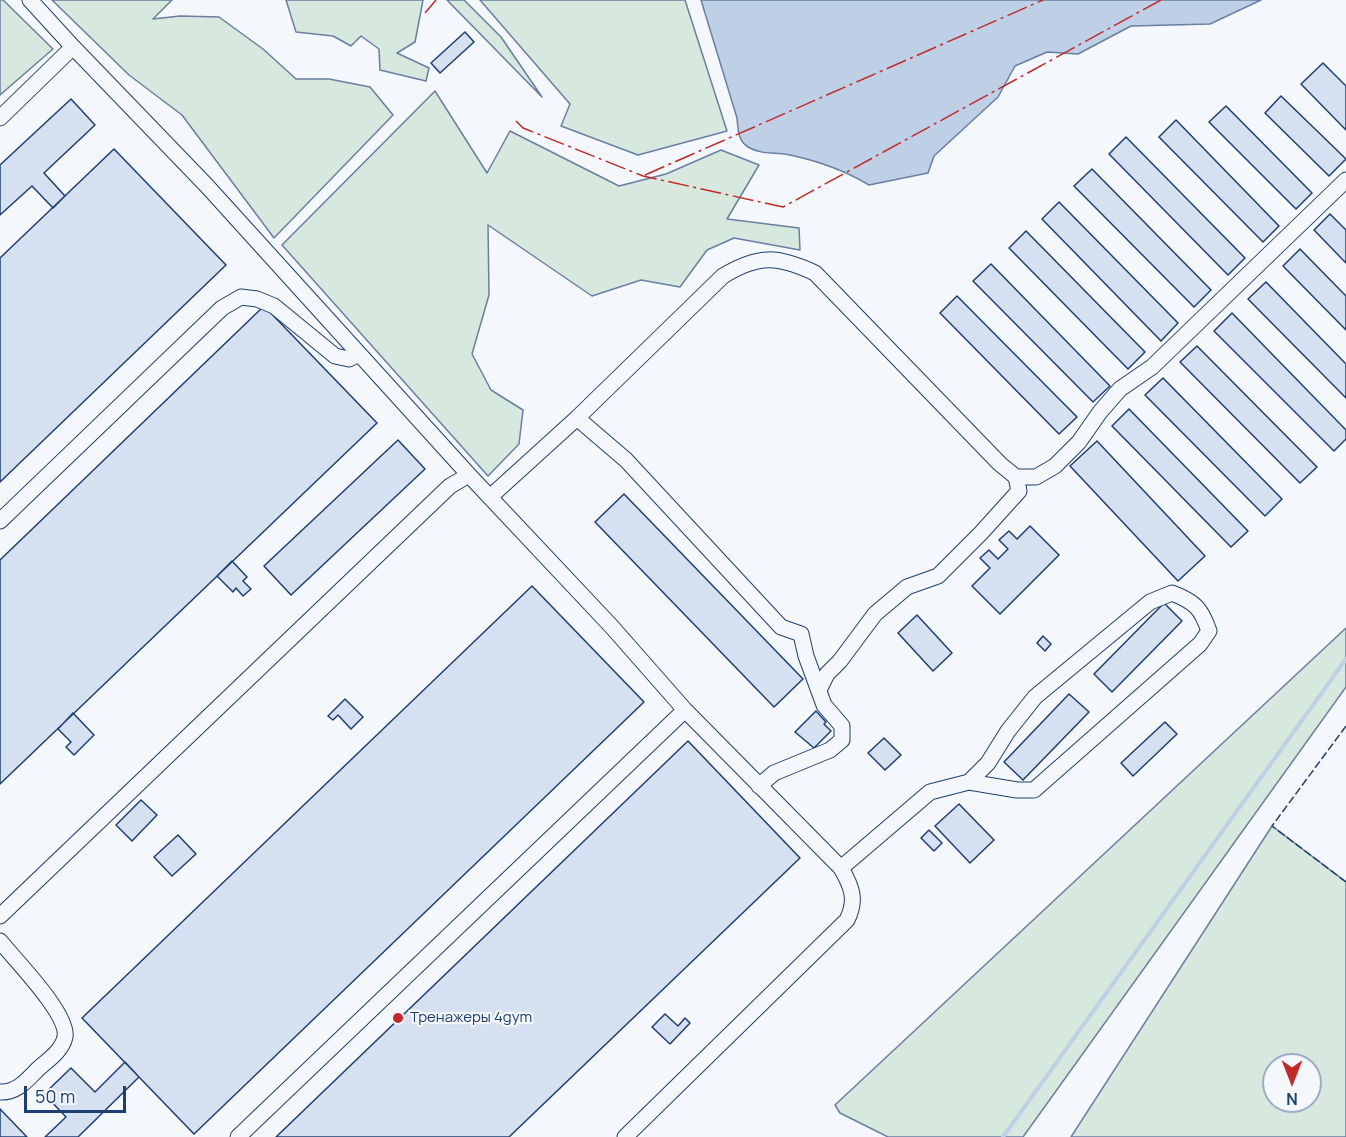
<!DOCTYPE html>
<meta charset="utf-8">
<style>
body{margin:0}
#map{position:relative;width:1346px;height:1137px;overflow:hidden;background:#f4f7fb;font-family:Manrope,sans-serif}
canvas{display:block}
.north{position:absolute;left:1262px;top:1053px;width:60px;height:60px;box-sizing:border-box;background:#f4f7fb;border:2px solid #9eadc5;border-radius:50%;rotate:180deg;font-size:16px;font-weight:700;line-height:24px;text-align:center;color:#1d3f73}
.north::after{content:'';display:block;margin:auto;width:21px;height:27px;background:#c62828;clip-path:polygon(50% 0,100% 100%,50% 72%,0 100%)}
.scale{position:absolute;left:24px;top:1086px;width:102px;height:27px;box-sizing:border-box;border:3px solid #1d3f73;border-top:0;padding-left:8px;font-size:18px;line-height:21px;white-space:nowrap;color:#1d3f73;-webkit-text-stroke:4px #f4f7fb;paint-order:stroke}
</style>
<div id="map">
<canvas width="1346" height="1137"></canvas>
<div class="north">N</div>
<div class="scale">50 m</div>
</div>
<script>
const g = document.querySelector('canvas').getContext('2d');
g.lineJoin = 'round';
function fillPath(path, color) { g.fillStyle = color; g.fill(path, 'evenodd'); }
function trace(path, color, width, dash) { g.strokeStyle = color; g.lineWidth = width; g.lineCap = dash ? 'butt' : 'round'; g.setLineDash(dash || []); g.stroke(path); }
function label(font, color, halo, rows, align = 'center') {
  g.font = font + ' Manrope,sans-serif'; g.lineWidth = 4.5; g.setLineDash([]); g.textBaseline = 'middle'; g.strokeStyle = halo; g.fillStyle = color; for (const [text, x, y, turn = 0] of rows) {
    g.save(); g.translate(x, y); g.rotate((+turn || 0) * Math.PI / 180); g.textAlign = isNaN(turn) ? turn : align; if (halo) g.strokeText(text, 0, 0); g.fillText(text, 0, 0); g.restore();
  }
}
const green = new Path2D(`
 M 0,0 L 3,0 L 53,49 L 0,95 Z
 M 52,0 L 172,0 L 153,19 L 180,16 L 219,17 L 263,49 L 296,79 L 329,79 L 370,87 L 393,115 L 274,238 L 182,115 L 129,75 Z
 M 286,0 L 423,0 L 415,42 L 397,53 L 429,68 L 426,81 L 380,70 L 379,49 L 361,36 L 351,46 L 333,36 L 296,32 Z
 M 447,0 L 464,0 L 501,37 L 542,97 Z
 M 480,0 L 685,0 L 727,131 L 638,155 L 561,126 L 570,104 Z
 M 435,91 L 487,173 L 510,131 L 619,186 L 666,174 L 721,150 L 759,165 L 727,219 L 799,228 L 800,250 L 734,238 L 707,250 L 680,287 L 641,280 L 592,296 L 488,225 L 489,295 L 472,354 L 491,390 L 523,410 L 519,444 L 488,476 L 282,245 Z
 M 1346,628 L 1346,687 L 1023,1137 L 888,1137 L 840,1113 L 835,1105 Z
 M 1272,826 L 1346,882 L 1346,1137 L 1071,1137 ZM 1274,1065 L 1310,1065 L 1310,1101 L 1274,1101 Z`);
const water = new Path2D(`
 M 701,0 L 1261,0 L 1210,24 L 1131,26 L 1078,54 L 1047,52 L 1015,66 L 998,97 L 934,156 L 928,173 L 869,185 C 844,170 818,161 790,155 C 776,152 761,155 748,147 C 738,141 738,129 737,118 Z`);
const stream = new Path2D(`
 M 1003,1137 L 1346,659`);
const building = new Path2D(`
 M 465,32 L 474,42 L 440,73 L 431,63 Z
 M 1323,63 L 1346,86 L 1346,130 L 1301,84 Z
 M 1281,96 L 1346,159 L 1329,176 L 1265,113 Z
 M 71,99 L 95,125 L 44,173 L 65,196 L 53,208 L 32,186 L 0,215 L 0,165 Z
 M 1226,106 L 1312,193 L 1296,209 L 1209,122 Z
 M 1176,120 L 1279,226 L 1263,242 L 1159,137 Z
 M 1126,137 L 1245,258 L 1228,275 L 1109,154 Z
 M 114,149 L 226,265 L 0,482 L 0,258 Z
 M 1092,169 L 1211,290 L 1194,307 L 1074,186 Z
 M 1059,202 L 1178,323 L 1161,341 L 1042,219 Z
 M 1330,214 L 1346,230 L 1346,263 L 1314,230 Z
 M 1026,231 L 1145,352 L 1128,369 L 1009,248 Z
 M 1300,249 L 1346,296 L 1346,330 L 1283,266 Z
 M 991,264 L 1110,386 L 1093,402 L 973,281 Z
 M 1266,282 L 1346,364 L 1346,398 L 1248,299 Z
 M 957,296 L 1077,417 L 1059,434 L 940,313 Z
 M 264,306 L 377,423 L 0,784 L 0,560 Z
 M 1232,313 L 1346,430 L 1346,439 L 1334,451 L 1214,331 Z
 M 1197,346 L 1317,467 L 1300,483 L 1180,362 Z
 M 1163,378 L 1282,499 L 1265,516 L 1145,395 Z
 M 1129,409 L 1248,531 L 1231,547 L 1112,426 Z
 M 398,440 L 425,469 L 291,595 L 264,566 Z
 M 1097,441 L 1205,556 L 1178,581 L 1070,466 Z
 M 624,494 L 803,679 L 774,707 L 595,522 Z
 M 1030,526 L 1059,555 L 1000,614 L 972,586 L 990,568 L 980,558 L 989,550 L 998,559 L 1008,549 L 999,540 L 1009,531 L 1017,539 Z
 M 232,561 L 247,577 L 243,581 L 251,589 L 243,596 L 236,588 L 233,592 L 217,576 Z
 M 532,586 L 644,702 L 194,1134 L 82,1018 Z
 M 1164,603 L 1182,621 L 1112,692 L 1094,674 Z
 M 917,615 L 952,653 L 933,671 L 898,633 Z
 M 1043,636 L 1051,644 L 1045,651 L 1037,643 Z
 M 1069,694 L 1089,712 L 1023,780 L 1004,762 Z
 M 345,699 L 363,717 L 351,729 L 338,715 L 333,720 L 328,716 Z
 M 816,711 L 826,722 L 824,724 L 831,731 L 814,748 L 795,732 Z
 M 73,713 L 94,735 L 74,755 L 66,747 L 71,742 L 58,729 Z
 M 1165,722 L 1177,734 L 1133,776 L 1121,763 Z
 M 884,738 L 901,755 L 885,770 L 868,753 Z
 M 688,741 L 800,858 L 509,1137 L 276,1137 Z
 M 141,800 L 157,815 L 132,841 L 116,825 Z
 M 959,804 L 994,840 L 970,863 L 935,826 Z
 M 929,830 L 942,843 L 934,851 L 921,838 Z
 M 178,835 L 196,854 L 172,876 L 154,857 Z
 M 665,1014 L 678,1026 L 685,1018 L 690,1023 L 670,1044 L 652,1027 Z
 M 125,1062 L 139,1077 L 78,1137 L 45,1137 L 66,1117 L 44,1094 L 71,1068 L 95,1092 Z
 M 0,1109 L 27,1137 L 0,1137 Z`);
const minor = new Path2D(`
 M 30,0 L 73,47 L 207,186 L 469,475 L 612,627 L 685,710 L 841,868 C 852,887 857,900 847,920 L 625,1137
 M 0,118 L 73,47
 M 577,418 L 626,460 L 781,627 L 801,634 L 806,656 L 824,705 L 842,726 L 842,740 L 830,750 L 774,773 L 759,786
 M 490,497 L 577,418 L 723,276 C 759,254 778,256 815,273 L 1000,464 L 1016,477 L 1036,477 L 1055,466 L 1079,442 L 1100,412 L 1120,389 L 1152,367 L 1346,180
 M 0,521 L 222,308 L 241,297 L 257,299 L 274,306 L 335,356 L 349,359 L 359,354
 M 819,690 L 827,674 L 840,661 L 875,614 L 907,587 L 938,576 L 981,533 L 1019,491 L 1016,477
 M 841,868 L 930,792 L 969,782 L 988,763 L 1008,731 L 1035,697 L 1150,602 L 1172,593 C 1195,602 1201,608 1209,631 L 1200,644 L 1034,790 L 1017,790 L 969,782
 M 0,916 L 450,486 L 469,475
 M 0,941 C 15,960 69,1014 65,1037 C 62,1051 48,1060 38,1069 C 27,1080 17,1093 0,1092
 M 238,1137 L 685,710`);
const fence = new Path2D(`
 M 1346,726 L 1272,826 L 1346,882`);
const power = new Path2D(`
 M 425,13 L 436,0
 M 516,121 L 523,128 L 643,176 L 783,207 L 1161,0
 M 645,175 L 1043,0`);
const markers = [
 [398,1018,6,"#c62828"]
];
const poiNames = [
 ["Тренажеры 4gym",410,1018]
];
fillPath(green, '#d7e8df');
trace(green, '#687fa3', 1.5);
fillPath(water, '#bed0e5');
trace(water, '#687fa3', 1.5);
trace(stream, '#bed0e5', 4);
fillPath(building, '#d5e0f0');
trace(building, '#1d3f73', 1.5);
trace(minor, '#1d3f73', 17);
trace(minor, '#f4f7fb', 15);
trace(fence, '#1d3f73', 1.5, [8, 3]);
trace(power, '#c62828', 1.5, [21, 4.5, 3, 4.5]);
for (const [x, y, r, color] of markers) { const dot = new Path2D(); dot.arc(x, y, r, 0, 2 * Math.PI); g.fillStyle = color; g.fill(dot); trace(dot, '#f4f7fb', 2); }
label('15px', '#1d3f73', '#f4f7fb', poiNames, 'left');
</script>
